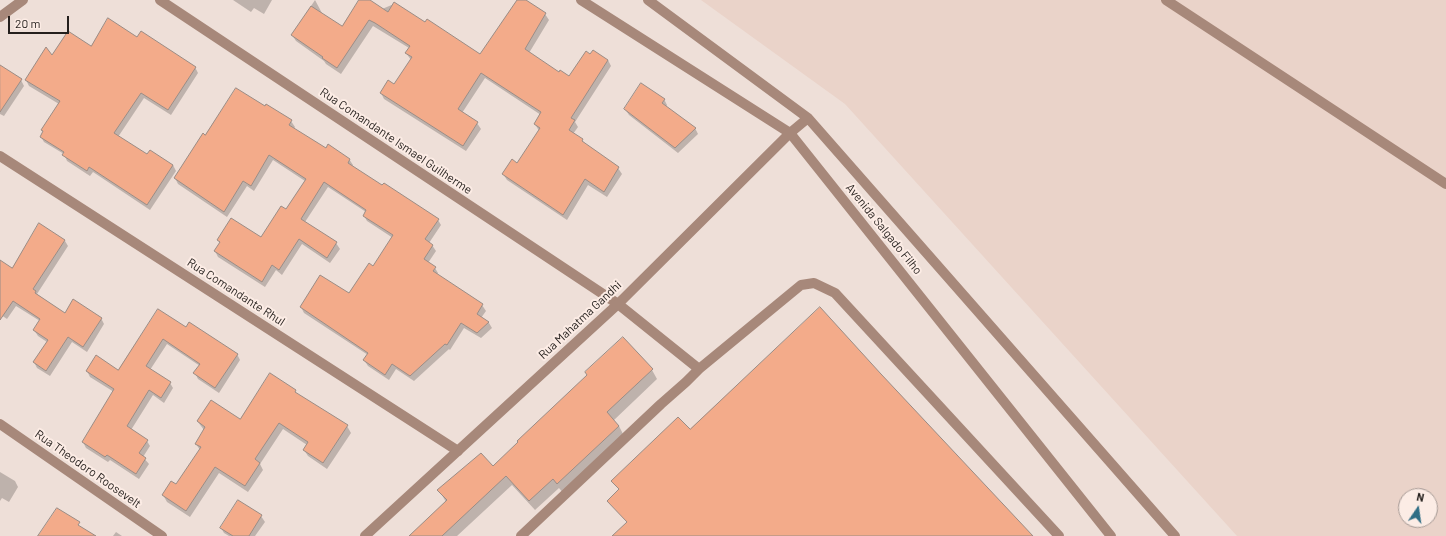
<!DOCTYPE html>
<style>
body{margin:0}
#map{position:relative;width:1446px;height:536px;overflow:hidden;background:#eedfd8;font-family:Barlow,sans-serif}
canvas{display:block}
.north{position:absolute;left:1398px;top:488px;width:40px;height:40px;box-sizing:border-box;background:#fcece5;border:1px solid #a69a95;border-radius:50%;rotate:13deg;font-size:11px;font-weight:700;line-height:16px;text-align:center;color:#241f1c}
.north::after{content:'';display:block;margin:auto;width:14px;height:18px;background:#316e85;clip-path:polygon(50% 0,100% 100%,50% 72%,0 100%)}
.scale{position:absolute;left:8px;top:16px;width:61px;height:18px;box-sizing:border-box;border:2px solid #241f1c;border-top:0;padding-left:5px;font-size:12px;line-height:14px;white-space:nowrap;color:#241f1c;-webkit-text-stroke:3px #fcece5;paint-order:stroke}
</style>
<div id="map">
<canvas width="1446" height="536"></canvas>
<div class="north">N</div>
<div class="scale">20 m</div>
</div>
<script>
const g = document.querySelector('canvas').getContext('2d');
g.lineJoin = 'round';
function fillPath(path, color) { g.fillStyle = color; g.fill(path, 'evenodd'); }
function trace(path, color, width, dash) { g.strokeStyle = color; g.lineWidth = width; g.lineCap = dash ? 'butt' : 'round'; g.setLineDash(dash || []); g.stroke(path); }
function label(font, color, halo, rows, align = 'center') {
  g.font = font + ' Barlow,sans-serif'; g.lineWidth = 4; g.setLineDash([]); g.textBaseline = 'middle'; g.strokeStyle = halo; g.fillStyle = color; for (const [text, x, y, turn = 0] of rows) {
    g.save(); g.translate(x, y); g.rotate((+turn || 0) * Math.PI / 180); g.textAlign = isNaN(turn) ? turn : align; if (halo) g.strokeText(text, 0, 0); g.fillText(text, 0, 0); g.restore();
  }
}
const built = new Path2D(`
 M 701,0 L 1446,0 L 1446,536 L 1237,536 L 845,104 ZM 1406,496 L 1430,496 L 1430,520 L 1406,520 Z`);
const shadow = new Path2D(`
 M 233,0 L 272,0 L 264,14 L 254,8 L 251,12 Z
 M 315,0 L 323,15 L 342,28 L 360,0 L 368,0 L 382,9 L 394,4 L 481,55 L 518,0 L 524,0 L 545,14 L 549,20 L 529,53 L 559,73 L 569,77 L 590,55 L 608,60 L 611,66 L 575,122 L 578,127 L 573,134 L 582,140 L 585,144 L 618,168 L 622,174 L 607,197 L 588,185 L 567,220 L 507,180 L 503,174 L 517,164 L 539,131 L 535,124 L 541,115 L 485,78 L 462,113 L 477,123 L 481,129 L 466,151 L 384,99 L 381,93 L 395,85 L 411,60 L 406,53 L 409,48 L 373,26 L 341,74 L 326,64 L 324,61 L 296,41 L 292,35 Z
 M 138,39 L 195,67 L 198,73 L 171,115 L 144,98 L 118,137 L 147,156 L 173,165 L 176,171 L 150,210 L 93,172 L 90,176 L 67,161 L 64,154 L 44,142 L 41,137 L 44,132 L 42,130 L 59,104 L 29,86 L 26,80 L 52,57 L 91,47 Z
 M 0,73 L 21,80 L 24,86 L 4,116 L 0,114 Z
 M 664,99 L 667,105 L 666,107 L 695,128 L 698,134 L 678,153 L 629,115 L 625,109 Z
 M 267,105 L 291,121 L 295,127 L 294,129 L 326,149 L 349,159 L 353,165 L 352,167 L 438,220 L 441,225 L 429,243 L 432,245 L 436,251 L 428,263 L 435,268 L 438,273 L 437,275 L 482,305 L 486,311 L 481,318 L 489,323 L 492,328 L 481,338 L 464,328 L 450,350 L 449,349 L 414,381 L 396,369 L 389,380 L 368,366 L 364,360 L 368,355 L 304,313 L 301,307 L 349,295 L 374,267 L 393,238 L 367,221 L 364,216 L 366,212 L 328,187 L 305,222 L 336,243 L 340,249 L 330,263 L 302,244 L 282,275 L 276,270 L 265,287 L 218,257 L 215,251 L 220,243 L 218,240 L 261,239 L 286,210 L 305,181 L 273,160 L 254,191 L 247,186 L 227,217 L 178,184 L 175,178 L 206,136 L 265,108 Z
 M 65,241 L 68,246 L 37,294 L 65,314 L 101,318 L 104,324 L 87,352 L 72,342 L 50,376 L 37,368 L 34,362 L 47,342 L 38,336 L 34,330 L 40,321 L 16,306 L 7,319 L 1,315 L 0,317 L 0,261 L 12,269 Z
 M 159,310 L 186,328 L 237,354 L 240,360 L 219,393 L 198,379 L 195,373 L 200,366 L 167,344 L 150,370 L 170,383 L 173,388 L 164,403 L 153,395 L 131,430 L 147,441 L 150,446 L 143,457 L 149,464 L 139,479 L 110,460 L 108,462 L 86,448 L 83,442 L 114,392 L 90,377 L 87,371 L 118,371 Z
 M 652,370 L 657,379 L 613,421 L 619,426 L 624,436 L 563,493 L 559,488 L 535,510 L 512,485 L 457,536 L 410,536 L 446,502 L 439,490 L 493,467 Z
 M 295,391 L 297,394 L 347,426 L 351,433 L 327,469 L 308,456 L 304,450 L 307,445 L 283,429 L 260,464 L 263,470 L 248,492 L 219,473 L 190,517 L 167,502 L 163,495 L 177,486 L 200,450 L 196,444 L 204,430 L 198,422 L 240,421 Z
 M 0,472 L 15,481 L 18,487 L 9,502 L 2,498 L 0,501 Z
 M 238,501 L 261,516 L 265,522 L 255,536 L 229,536 L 224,533 L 221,528 Z
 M 116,532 L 122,536 L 113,536 Z`);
const building = new Path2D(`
 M 359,0 L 370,0 L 388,12 L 394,2 L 425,22 L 427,19 L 480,54 L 517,0 L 526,0 L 546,13 L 525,49 L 559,72 L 560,70 L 569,76 L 586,51 L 590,54 L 593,50 L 608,60 L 571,118 L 575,120 L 569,130 L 583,139 L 582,141 L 619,167 L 604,192 L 585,179 L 563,215 L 502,174 L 512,159 L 517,163 L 540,128 L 534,124 L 541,112 L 481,73 L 458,109 L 478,122 L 463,146 L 380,93 L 388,80 L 394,84 L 412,57 L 405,53 L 410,46 L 375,23 L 369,20 L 337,68 L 322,58 L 323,57 L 291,35 L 311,6 L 342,26 Z
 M 108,18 L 137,37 L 141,31 L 196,67 L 168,110 L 141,93 L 114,133 L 147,154 L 150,150 L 173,165 L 147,205 L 89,167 L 87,171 L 62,155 L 64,152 L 40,137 L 43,131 L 41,130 L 60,101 L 25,80 L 46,47 L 52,55 L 68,31 L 91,46 Z
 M 0,65 L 22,79 L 0,112 Z
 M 641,83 L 665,99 L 662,103 L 696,128 L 675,148 L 624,109 Z
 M 236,88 L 265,106 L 266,104 L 292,120 L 289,125 L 326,148 L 328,144 L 350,159 L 348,163 L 382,185 L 384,183 L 439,219 L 425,239 L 433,245 L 424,259 L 436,267 L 433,271 L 483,304 L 477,314 L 489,322 L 477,333 L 461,323 L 447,345 L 445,344 L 410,376 L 392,364 L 385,375 L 363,360 L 368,353 L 300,307 L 320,275 L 349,293 L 369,263 L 373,266 L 393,235 L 363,216 L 366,210 L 324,182 L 301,219 L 337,242 L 327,258 L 299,239 L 279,270 L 272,265 L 262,282 L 214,251 L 220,242 L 217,240 L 231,218 L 261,237 L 281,206 L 286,209 L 306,179 L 269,155 L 251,186 L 243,181 L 224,212 L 174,178 L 203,133 L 205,135 Z
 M 39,223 L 65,240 L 33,289 L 36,291 L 35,293 L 65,313 L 73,299 L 102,318 L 83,347 L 68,337 L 46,371 L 33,362 L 48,340 L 33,330 L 40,319 L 13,301 L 0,320 L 0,260 L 12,268 Z
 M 820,307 L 881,374 L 1033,536 L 612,536 L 627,522 L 607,501 L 619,489 L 611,481 L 678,417 L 690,429 Z
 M 158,309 L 186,327 L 189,322 L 238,354 L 215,388 L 193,373 L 200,364 L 163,339 L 146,366 L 171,382 L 161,398 L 149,390 L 127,426 L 148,440 L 139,453 L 146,458 L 136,474 L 107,455 L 105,457 L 82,442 L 114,389 L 86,371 L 96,355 L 118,370 Z
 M 623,337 L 653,369 L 607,412 L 619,426 L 557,484 L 553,479 L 529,501 L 506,476 L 442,536 L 409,536 L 447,500 L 437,490 L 481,453 L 493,466 L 518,442 L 517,441 L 587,375 L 585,372 Z
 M 270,373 L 296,390 L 295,392 L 348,425 L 323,463 L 303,450 L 308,442 L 279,423 L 255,459 L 260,463 L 245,486 L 215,467 L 186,511 L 162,495 L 171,481 L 176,484 L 201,447 L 195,444 L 205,427 L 197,421 L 211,400 L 240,419 Z
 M 238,500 L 262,515 L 249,536 L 233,536 L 220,528 Z
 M 57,508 L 80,522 L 78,525 L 96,536 L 38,536 Z`);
const service = new Path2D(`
 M 1166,0 L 1446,184
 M 618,304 L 699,369
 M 521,536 L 661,404 L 686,382 L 699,369 L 801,285 L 814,283 L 835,293 L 1059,536`);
const minor = new Path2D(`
 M 160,0 L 618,304
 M 0,17 L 23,0
 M 0,156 L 458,451
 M 0,424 L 162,536`);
const tertiary = new Path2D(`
 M 581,0 L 790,133 L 1111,536
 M 648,0 L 808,118 L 1175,536
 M 365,536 L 618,304 L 790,133 L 808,118`);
const streetNames = [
 ["Rua Comandante Ismael Guilherme",396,141,34],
 ["Avenida Salgado Filho",884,229,51],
 ["Rua Comandante Rhul",236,292,33],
 ["Rua Mahatma Gandhi",580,320,-43],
 ["Rua Theodoro Roosevelt",88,469,35]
];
fillPath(built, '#ead3c9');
fillPath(shadow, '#0003');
fillPath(building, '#f3ab8a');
trace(building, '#9a8c85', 1);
trace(service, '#a7887a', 10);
trace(minor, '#a7887a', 10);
trace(tertiary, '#a7887a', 10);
label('12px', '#241f1c', '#fcece5', streetNames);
</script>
